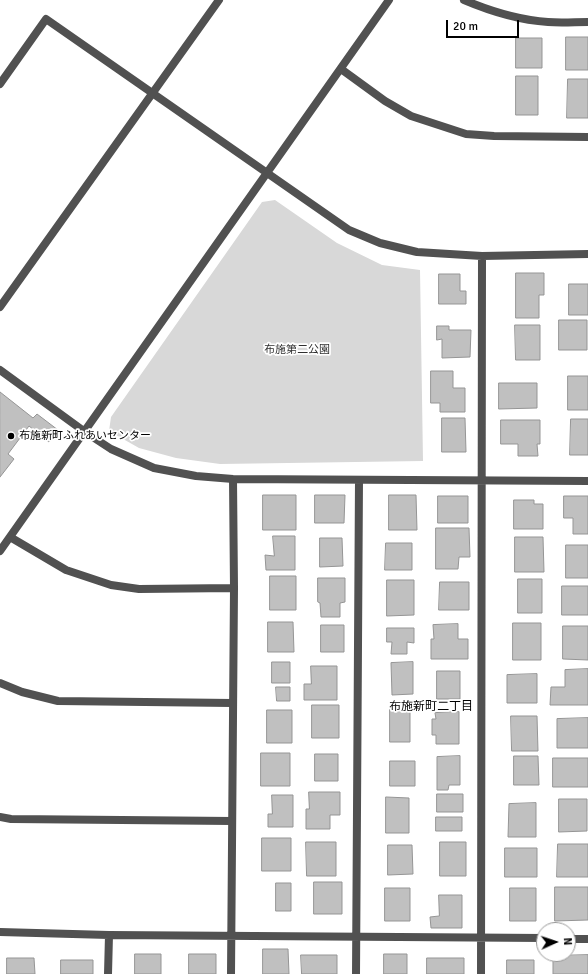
<!DOCTYPE html>
<meta charset="utf-8">
<style>
body{margin:0}
#map{position:relative;width:588px;height:974px;overflow:hidden;background:#fff;font-family:Signika,sans-serif}
canvas{display:block}
.north{position:absolute;left:536px;top:922px;width:40px;height:40px;box-sizing:border-box;background:#fff;border:1px solid #999;border-radius:50%;rotate:87deg;font-size:11px;font-weight:700;line-height:16px;text-align:center;color:#000}
.north::after{content:'';display:block;margin:auto;width:14px;height:18px;background:#000;clip-path:polygon(50% 0,100% 100%,50% 72%,0 100%)}
.scale{position:absolute;left:446px;top:20px;width:73px;height:18px;box-sizing:border-box;border:2px solid #000;border-top:0;padding-left:5px;font-size:12px;line-height:14px;white-space:nowrap;color:#000;-webkit-text-stroke:3px #fff;paint-order:stroke}
</style>
<div id="map">
<canvas width="588" height="974"></canvas>
<div class="north">N</div>
<div class="scale">20 m</div>
</div>
<script>
const g = document.querySelector('canvas').getContext('2d');
g.lineJoin = 'round';
function fillPath(path, color) { g.fillStyle = color; g.fill(path, 'evenodd'); }
function trace(path, color, width, dash) { g.strokeStyle = color; g.lineWidth = width; g.lineCap = dash ? 'butt' : 'round'; g.setLineDash(dash || []); g.stroke(path); }
function label(font, color, halo, rows, align = 'center') {
  g.font = font + ' Signika,"Noto Sans JP",sans-serif'; g.lineWidth = 3.5; g.setLineDash([]); g.textBaseline = 'middle'; g.strokeStyle = halo; g.fillStyle = color; for (const [text, x, y, turn = 0] of rows) {
    g.save(); g.translate(x, y); g.rotate((+turn || 0) * Math.PI / 180); g.textAlign = isNaN(turn) ? turn : align; if (halo) g.strokeText(text, 0, 0); g.fillText(text, 0, 0); g.restore();
  }
}
const green = new Path2D(`
 M 275,200 L 337,243 L 382,265 L 420,270 L 423,461 L 220,464 L 176,458 L 139,448 L 109,431 L 111,417 L 262,202 Z`);
const building = new Path2D(`
 M 566,37 L 588,37 L 588,70 L 566,70 Z
 M 516,38 L 542,38 L 542,68 L 516,68 Z
 M 516,76 L 538,76 L 538,115 L 516,115 Z
 M 568,79 L 588,79 L 588,118 L 567,118 Z
 M 516,273 L 544,273 L 544,295 L 539,295 L 539,318 L 516,318 Z
 M 439,274 L 460,274 L 460,291 L 466,291 L 466,304 L 439,304 Z
 M 569,284 L 588,284 L 588,315 L 569,315 Z
 M 559,320 L 587,320 L 587,350 L 559,350 Z
 M 515,325 L 540,325 L 540,360 L 516,360 Z
 M 437,326 L 449,326 L 449,330 L 471,330 L 470,357 L 442,358 L 442,339 L 437,340 Z
 M 431,371 L 453,371 L 453,388 L 465,388 L 465,412 L 440,412 L 440,403 L 431,403 Z
 M 568,376 L 588,376 L 588,410 L 568,410 Z
 M 499,383 L 537,383 L 537,408 L 499,409 Z
 M 0,392 L 33,418 L 37,414 L 58,430 L 49,442 L 29,426 L 8,454 L 14,459 L 0,477 Z
 M 442,418 L 465,418 L 466,452 L 442,452 Z
 M 571,419 L 588,419 L 588,455 L 570,455 Z
 M 501,420 L 540,420 L 540,444 L 537,444 L 538,456 L 518,456 L 518,444 L 501,444 Z
 M 263,495 L 296,495 L 296,530 L 263,530 Z
 M 315,495 L 345,495 L 344,523 L 315,523 Z
 M 389,495 L 416,495 L 417,530 L 389,530 Z
 M 438,496 L 468,496 L 468,523 L 438,523 Z
 M 564,496 L 588,496 L 588,534 L 573,534 L 573,518 L 564,518 Z
 M 514,500 L 534,500 L 534,504 L 543,504 L 543,529 L 514,529 Z
 M 436,528 L 469,528 L 470,557 L 459,557 L 458,569 L 436,569 Z
 M 273,536 L 295,536 L 295,570 L 266,570 L 265,555 L 274,556 Z
 M 515,537 L 543,537 L 544,572 L 515,572 Z
 M 320,538 L 342,538 L 343,566 L 320,567 Z
 M 386,543 L 412,543 L 412,570 L 385,570 Z
 M 566,545 L 588,545 L 588,578 L 566,578 Z
 M 270,576 L 296,576 L 296,610 L 270,610 Z
 M 318,578 L 345,578 L 345,602 L 340,603 L 340,617 L 321,617 L 320,603 L 318,602 Z
 M 518,579 L 542,579 L 542,613 L 518,613 Z
 M 387,580 L 414,580 L 414,615 L 387,616 Z
 M 440,582 L 469,582 L 469,610 L 439,610 Z
 M 562,586 L 588,586 L 588,615 L 562,615 Z
 M 268,622 L 293,622 L 294,652 L 268,652 Z
 M 513,623 L 541,623 L 541,660 L 513,660 Z
 M 458,624 L 458,639 L 468,639 L 468,659 L 431,659 L 431,639 L 434,639 L 433,625 Z
 M 321,625 L 344,625 L 344,652 L 321,652 Z
 M 563,626 L 588,626 L 588,660 L 563,659 Z
 M 387,628 L 414,628 L 414,643 L 407,642 L 407,654 L 391,654 L 392,642 L 387,642 Z
 M 272,662 L 290,662 L 290,683 L 272,683 Z
 M 413,662 L 413,694 L 392,695 L 391,663 Z
 M 311,666 L 337,666 L 337,700 L 304,700 L 304,684 L 311,684 Z
 M 588,669 L 588,705 L 550,705 L 551,687 L 565,687 L 565,670 Z
 M 437,671 L 460,671 L 460,699 L 437,699 Z
 M 537,674 L 537,703 L 507,703 L 507,675 Z
 M 276,687 L 290,687 L 290,701 L 277,701 Z
 M 312,705 L 339,705 L 339,738 L 312,738 Z
 M 390,708 L 410,708 L 410,742 L 390,742 Z
 M 267,710 L 292,710 L 292,743 L 267,743 Z
 M 459,712 L 459,744 L 436,744 L 436,735 L 432,735 L 432,719 L 436,719 L 435,713 Z
 M 511,716 L 537,716 L 538,751 L 512,751 Z
 M 588,718 L 588,748 L 557,748 L 557,719 Z
 M 261,753 L 290,753 L 290,786 L 261,786 Z
 M 315,754 L 338,754 L 338,781 L 315,781 Z
 M 460,756 L 460,785 L 449,785 L 448,790 L 437,790 L 437,757 Z
 M 514,756 L 538,756 L 539,785 L 514,785 Z
 M 553,758 L 588,758 L 588,787 L 553,787 Z
 M 390,761 L 415,761 L 415,786 L 390,786 Z
 M 309,792 L 340,792 L 340,815 L 330,815 L 330,829 L 306,829 L 306,809 L 309,809 Z
 M 437,794 L 463,794 L 463,812 L 437,812 Z
 M 272,795 L 293,795 L 293,827 L 268,827 L 268,814 L 272,814 Z
 M 386,797 L 409,798 L 409,833 L 386,833 Z
 M 559,799 L 587,799 L 587,831 L 559,832 Z
 M 536,803 L 536,837 L 508,837 L 509,804 Z
 M 436,817 L 462,817 L 462,831 L 436,831 Z
 M 262,838 L 291,838 L 291,871 L 262,871 Z
 M 306,842 L 336,842 L 336,876 L 307,876 Z
 M 440,842 L 466,842 L 466,876 L 440,876 Z
 M 558,844 L 588,844 L 588,877 L 557,877 Z
 M 388,845 L 412,845 L 413,874 L 388,875 Z
 M 505,848 L 537,848 L 537,877 L 505,877 Z
 M 314,882 L 342,882 L 342,914 L 314,914 Z
 M 276,883 L 291,883 L 291,911 L 276,911 Z
 M 555,887 L 588,887 L 588,920 L 555,921 Z
 M 385,888 L 410,888 L 410,921 L 385,921 Z
 M 510,888 L 536,888 L 536,921 L 510,921 Z
 M 439,895 L 462,895 L 462,928 L 431,928 L 430,917 L 439,916 Z
 M 263,949 L 288,949 L 289,974 L 263,974 Z
 M 135,954 L 161,954 L 161,974 L 135,974 Z
 M 189,954 L 216,954 L 216,974 L 189,974 Z
 M 384,954 L 407,954 L 407,974 L 384,974 Z
 M 301,955 L 337,955 L 337,974 L 302,974 Z
 M 588,955 L 588,974 L 553,974 L 553,956 Z
 M 7,958 L 34,958 L 35,974 L 7,974 Z
 M 427,958 L 464,958 L 464,974 L 427,974 Z
 M 61,960 L 93,960 L 93,974 L 61,974 Z
 M 507,960 L 534,960 L 534,974 L 507,974 Z`);
const minor = new Path2D(`
 M 464,0 C 490,11 519,20 548,22 C 561,23 575,22 588,22
 M 341,69 L 385,101 L 411,116 L 466,134 L 494,136 L 588,137
 M 0,84 L 46,19 L 349,230 L 380,243 L 417,252 L 482,256 L 588,254
 M 0,370 L 85,432 L 111,449 L 154,468 L 196,476 L 233,479 L 588,481
 M 10,537 L 66,570 L 111,585 L 139,589 L 234,588
 M 0,551 L 389,0
 M 0,683 L 22,692 L 58,701 L 232,703
 M 0,817 L 11,819 L 232,821
 M 0,932 L 109,935 L 544,938
 M 568,939 L 588,939
 M 108,974 L 109,935
 M 231,974 L 234,588 L 233,479
 M 356,974 L 359,480
 M 481,974 L 482,256`);
const tertiary = new Path2D(`
 M 0,307 L 219,0`);
const markers = [
 [11,436,4,"#000"]
];
const parkNames = [
 ["布施第二公園",297,350]
];
const poiNames = [
 ["布施新町ふれあいセンター",19,436]
];
const neighbourhoodNames = [
 ["布施新町二丁目",431,707]
];
fillPath(green, '#d8d8d8');
fillPath(building, '#c0c0c0');
trace(building, '#959595', 1);
trace(minor, '#515151', 8);
trace(tertiary, '#515151', 8);
for (const [x, y, r, color] of markers) { const dot = new Path2D(); dot.arc(x, y, r, 0, 2 * Math.PI); g.fillStyle = color; g.fill(dot); trace(dot, '#fff', 1.5); }
label('11px', '#2f2f2f', '#fff', parkNames);
label('11px', '#000', '#fff', poiNames, 'left');
label('12px', '#000', '#fff', neighbourhoodNames);
</script>
